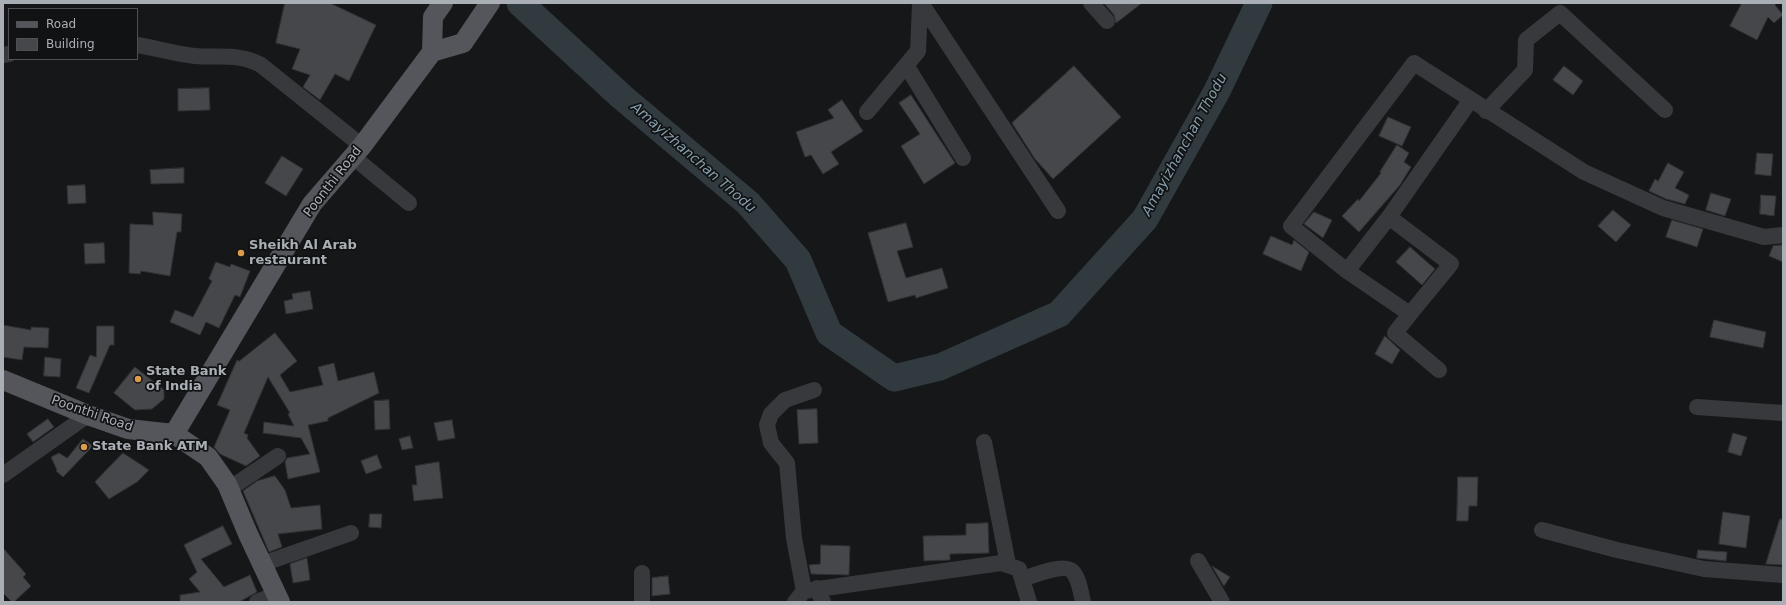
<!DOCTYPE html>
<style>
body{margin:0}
#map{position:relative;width:1786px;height:605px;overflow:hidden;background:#161718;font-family:"DejaVu Sans",sans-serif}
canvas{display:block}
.frame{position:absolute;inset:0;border:4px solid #aaafb6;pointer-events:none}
.legend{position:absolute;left:8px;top:8px;width:130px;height:52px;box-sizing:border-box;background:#111213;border:1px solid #4e5154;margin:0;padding:5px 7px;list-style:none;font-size:12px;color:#aaafb6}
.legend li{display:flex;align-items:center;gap:8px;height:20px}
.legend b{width:20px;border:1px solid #4e5154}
</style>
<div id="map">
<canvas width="1786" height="605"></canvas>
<div class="frame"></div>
<ul class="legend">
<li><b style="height:5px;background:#54565b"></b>Road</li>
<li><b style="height:11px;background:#46474a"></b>Building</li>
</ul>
</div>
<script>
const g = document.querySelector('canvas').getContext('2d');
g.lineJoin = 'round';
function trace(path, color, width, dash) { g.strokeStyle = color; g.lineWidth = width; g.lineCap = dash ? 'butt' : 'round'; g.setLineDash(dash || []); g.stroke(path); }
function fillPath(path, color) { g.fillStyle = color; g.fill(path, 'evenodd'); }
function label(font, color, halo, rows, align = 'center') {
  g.font = font + ' "DejaVu Sans",sans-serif'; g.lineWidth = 3.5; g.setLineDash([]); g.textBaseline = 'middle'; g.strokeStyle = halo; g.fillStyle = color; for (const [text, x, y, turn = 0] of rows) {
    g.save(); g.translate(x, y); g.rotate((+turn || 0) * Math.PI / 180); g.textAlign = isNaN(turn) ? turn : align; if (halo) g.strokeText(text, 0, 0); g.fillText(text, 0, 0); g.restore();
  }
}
const river = new Path2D(`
 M 520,3 L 622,97 L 748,203 L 798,260 L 829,333 L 894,378 L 940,367 L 1059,314 L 1145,219 L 1217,91 L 1259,3`);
const building = new Path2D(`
 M 285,3 L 330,3 L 376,25 L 349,81 L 335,74 L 320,100 L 303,87 L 310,75 L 292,69 L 300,49 L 276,43 Z
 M 1104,3 L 1142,3 L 1116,23 L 1114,15 Z
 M 1742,3 L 1776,3 L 1775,5 L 1783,15 L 1774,23 L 1768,17 L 1757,40 L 1730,26 Z
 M 1074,66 L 1121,117 L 1053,179 L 1035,159 L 1012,123 Z
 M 1564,66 L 1583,81 L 1573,95 L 1553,80 Z
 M 209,88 L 210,110 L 178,111 L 178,89 Z
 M 911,95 L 955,163 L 924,184 L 901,146 L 920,134 L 899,103 Z
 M 842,100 L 863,131 L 831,152 L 839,164 L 823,174 L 811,155 L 805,157 L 796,132 L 834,118 L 828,110 Z
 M 1388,117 L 1411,127 L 1402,146 L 1379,136 Z
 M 1397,145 L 1409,153 L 1404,162 L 1411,167 L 1400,185 L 1359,232 L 1342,216 L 1358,199 L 1359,201 L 1381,173 L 1380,172 Z
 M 1757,153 L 1773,154 L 1771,176 L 1755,174 Z
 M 282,156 L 303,169 L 286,196 L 265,183 Z
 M 1668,163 L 1684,172 L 1675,188 L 1689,195 L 1685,204 L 1666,199 L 1649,191 L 1655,179 L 1658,181 Z
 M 184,168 L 184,183 L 151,184 L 150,170 Z
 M 85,185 L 86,203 L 68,204 L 67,186 Z
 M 1711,193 L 1731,199 L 1725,216 L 1706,210 Z
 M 1761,195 L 1776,196 L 1774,216 L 1760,214 Z
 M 1613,210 L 1631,225 L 1616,242 L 1598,226 Z
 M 153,212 L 182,214 L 181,232 L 177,232 L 170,276 L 141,271 L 140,274 L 129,273 L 130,224 L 153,225 Z
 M 1314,212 L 1332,220 L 1323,238 L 1304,224 Z
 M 1672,220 L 1703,229 L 1697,247 L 1666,237 Z
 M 906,223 L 913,247 L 897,251 L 906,278 L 942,268 L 948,288 L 916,298 L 915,295 L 888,302 L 868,233 Z
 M 1271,236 L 1292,245 L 1294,240 L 1309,252 L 1301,271 L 1263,254 Z
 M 104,243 L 105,263 L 85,264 L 84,244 Z
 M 1783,245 L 1783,262 L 1769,256 L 1773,246 Z
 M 1410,247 L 1435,269 L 1422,285 L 1396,262 Z
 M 216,262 L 230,267 L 231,264 L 250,271 L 240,297 L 235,295 L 219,328 L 206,322 L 200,335 L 170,322 L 175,310 L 193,317 L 212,281 L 209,279 Z
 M 310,291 L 313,309 L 286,314 L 284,301 L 293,299 L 292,294 Z
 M 1714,320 L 1766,332 L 1763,348 L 1710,337 Z
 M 3,325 L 31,330 L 31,327 L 49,328 L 48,348 L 24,347 L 22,360 L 3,357 Z
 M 97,326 L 114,326 L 114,345 L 110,345 L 89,393 L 76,388 L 90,355 L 96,357 Z
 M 275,333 L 297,361 L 280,375 L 290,392 L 323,385 L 318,367 L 334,363 L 338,381 L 374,372 L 379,393 L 328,418 L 328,421 L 308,425 L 320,472 L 288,479 L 285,462 L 287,458 L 310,454 L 301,438 L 263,433 L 264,422 L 294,426 L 288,414 L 290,413 L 268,377 L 244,433 L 248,435 L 247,438 L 260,456 L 246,466 L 220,454 L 214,447 L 230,410 L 217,405 L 237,360 L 239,361 Z
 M 1385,336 L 1400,350 L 1392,364 L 1375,354 Z
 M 45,357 L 61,359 L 60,377 L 44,376 Z
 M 135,367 L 164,390 L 164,399 L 152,409 L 135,410 L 114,393 Z
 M 389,400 L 390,429 L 375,430 L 374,401 Z
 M 817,409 L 818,443 L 799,444 L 797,410 Z
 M 48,419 L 54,427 L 33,442 L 27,434 Z
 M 452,420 L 455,438 L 438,441 L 434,423 Z
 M 1733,433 L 1747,437 L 1741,456 L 1728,452 Z
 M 410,436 L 413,448 L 402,450 L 399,439 Z
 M 83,439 L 93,446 L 63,477 L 56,471 L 57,470 L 51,457 L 59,453 L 67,458 Z
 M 123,453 L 149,470 L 137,482 L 109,499 L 95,482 Z
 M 377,455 L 382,468 L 366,474 L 361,461 Z
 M 439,462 L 443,498 L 414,501 L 412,485 L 417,485 L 415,466 Z
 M 275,476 L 285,490 L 291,508 L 320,505 L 322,529 L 278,534 L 282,547 L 269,552 L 243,491 L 257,481 Z
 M 1458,477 L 1478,477 L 1477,506 L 1469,506 L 1468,521 L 1457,521 Z
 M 1723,512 L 1750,516 L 1746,548 L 1719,544 Z
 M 370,514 L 382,514 L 381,528 L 369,527 Z
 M 1780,519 L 1783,520 L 1783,565 L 1766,564 Z
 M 988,523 L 989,553 L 950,554 L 950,560 L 924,561 L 923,536 L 966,535 L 966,524 Z
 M 223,526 L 232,544 L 201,559 L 224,587 L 250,575 L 257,592 L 239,602 L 180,602 L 180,595 L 200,592 L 189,579 L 197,572 L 184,545 Z
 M 821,545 L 850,546 L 849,575 L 811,574 L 809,565 L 820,564 Z
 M 3,548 L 26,574 L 23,577 L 31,586 L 14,602 L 12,602 L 3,593 Z
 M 1698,550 L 1727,552 L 1726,561 L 1697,558 Z
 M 307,558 L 310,580 L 293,583 L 290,564 Z
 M 1212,566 L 1230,577 L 1224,586 Z
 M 668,576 L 670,594 L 652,596 L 652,578 Z`);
const minor = new Path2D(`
 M 921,3 L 1058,211
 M 1091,3 L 1107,21
 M 137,45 C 156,48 175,54 195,56 C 218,58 240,53 261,65 L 362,146
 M 3,55 L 9,54
 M 906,65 L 963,158
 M 1486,111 L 1525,70 L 1526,40 L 1560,13 L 1665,110
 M 867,112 L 918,51 L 920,3
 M 352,156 L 409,203
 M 1389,217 L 1470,101
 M 1347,271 L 1389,217 L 1451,264 L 1410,314 L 1347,271 L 1291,226 L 1414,63 L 1584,172 L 1663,208 L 1764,237 L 1783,235
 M 1410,314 L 1395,333 L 1439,370
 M 1697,407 L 1783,413
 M 984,442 L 1008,564
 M 3,475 L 88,415
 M 229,489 L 278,456
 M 1542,530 L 1617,550 L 1704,569 L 1783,575
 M 1198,561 L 1222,602
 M 262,564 L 351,533
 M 642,573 L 642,602
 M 1022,579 C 1033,576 1065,562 1073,572 C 1079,579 1081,593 1083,602
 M 817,588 L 823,602
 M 804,591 L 1001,563 L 1019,569 L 1029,602
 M 257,602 L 277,594
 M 795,602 L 804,591 L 794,538 L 787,463 L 771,443 L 767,425 L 771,414 L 785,400 L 814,390`);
const major = new Path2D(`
 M 432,52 L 463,43 L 490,3
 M 3,380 L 88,415 L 128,429 L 174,434 L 312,204 L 362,146 L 432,52 L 433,17 L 443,3
 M 174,434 L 208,457 L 227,484 L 248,534 L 280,602`);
const markers = [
 [241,253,4,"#dc9d4b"],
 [138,379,4,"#dc9d4b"],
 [84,447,4,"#dc9d4b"]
];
const streetNames = [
 ["Poonthi Road",333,182,-52],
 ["Poonthi Road",92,414,19]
];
const poiNames = [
 ["Sheikh Al Arab",249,246],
 ["restaurant",249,261],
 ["State Bank",146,372],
 ["of India",146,387],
 ["State Bank ATM",92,447]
];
const waterNames = [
 ["Amayizhanchan Thodu",1185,145,-61],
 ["Amayizhanchan Thodu",693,158,41]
];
trace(river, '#313a3f', 27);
fillPath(building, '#46474a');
trace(building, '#313134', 1);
trace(minor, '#38393d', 16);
trace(major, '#54565b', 20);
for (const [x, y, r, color] of markers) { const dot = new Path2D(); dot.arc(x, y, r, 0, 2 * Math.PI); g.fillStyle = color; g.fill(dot); trace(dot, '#111213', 1.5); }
label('13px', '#aaafb6', '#111213', streetNames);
label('bold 13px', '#aaafb6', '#111213', poiNames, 'left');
label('italic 14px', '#859ead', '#111213', waterNames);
</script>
